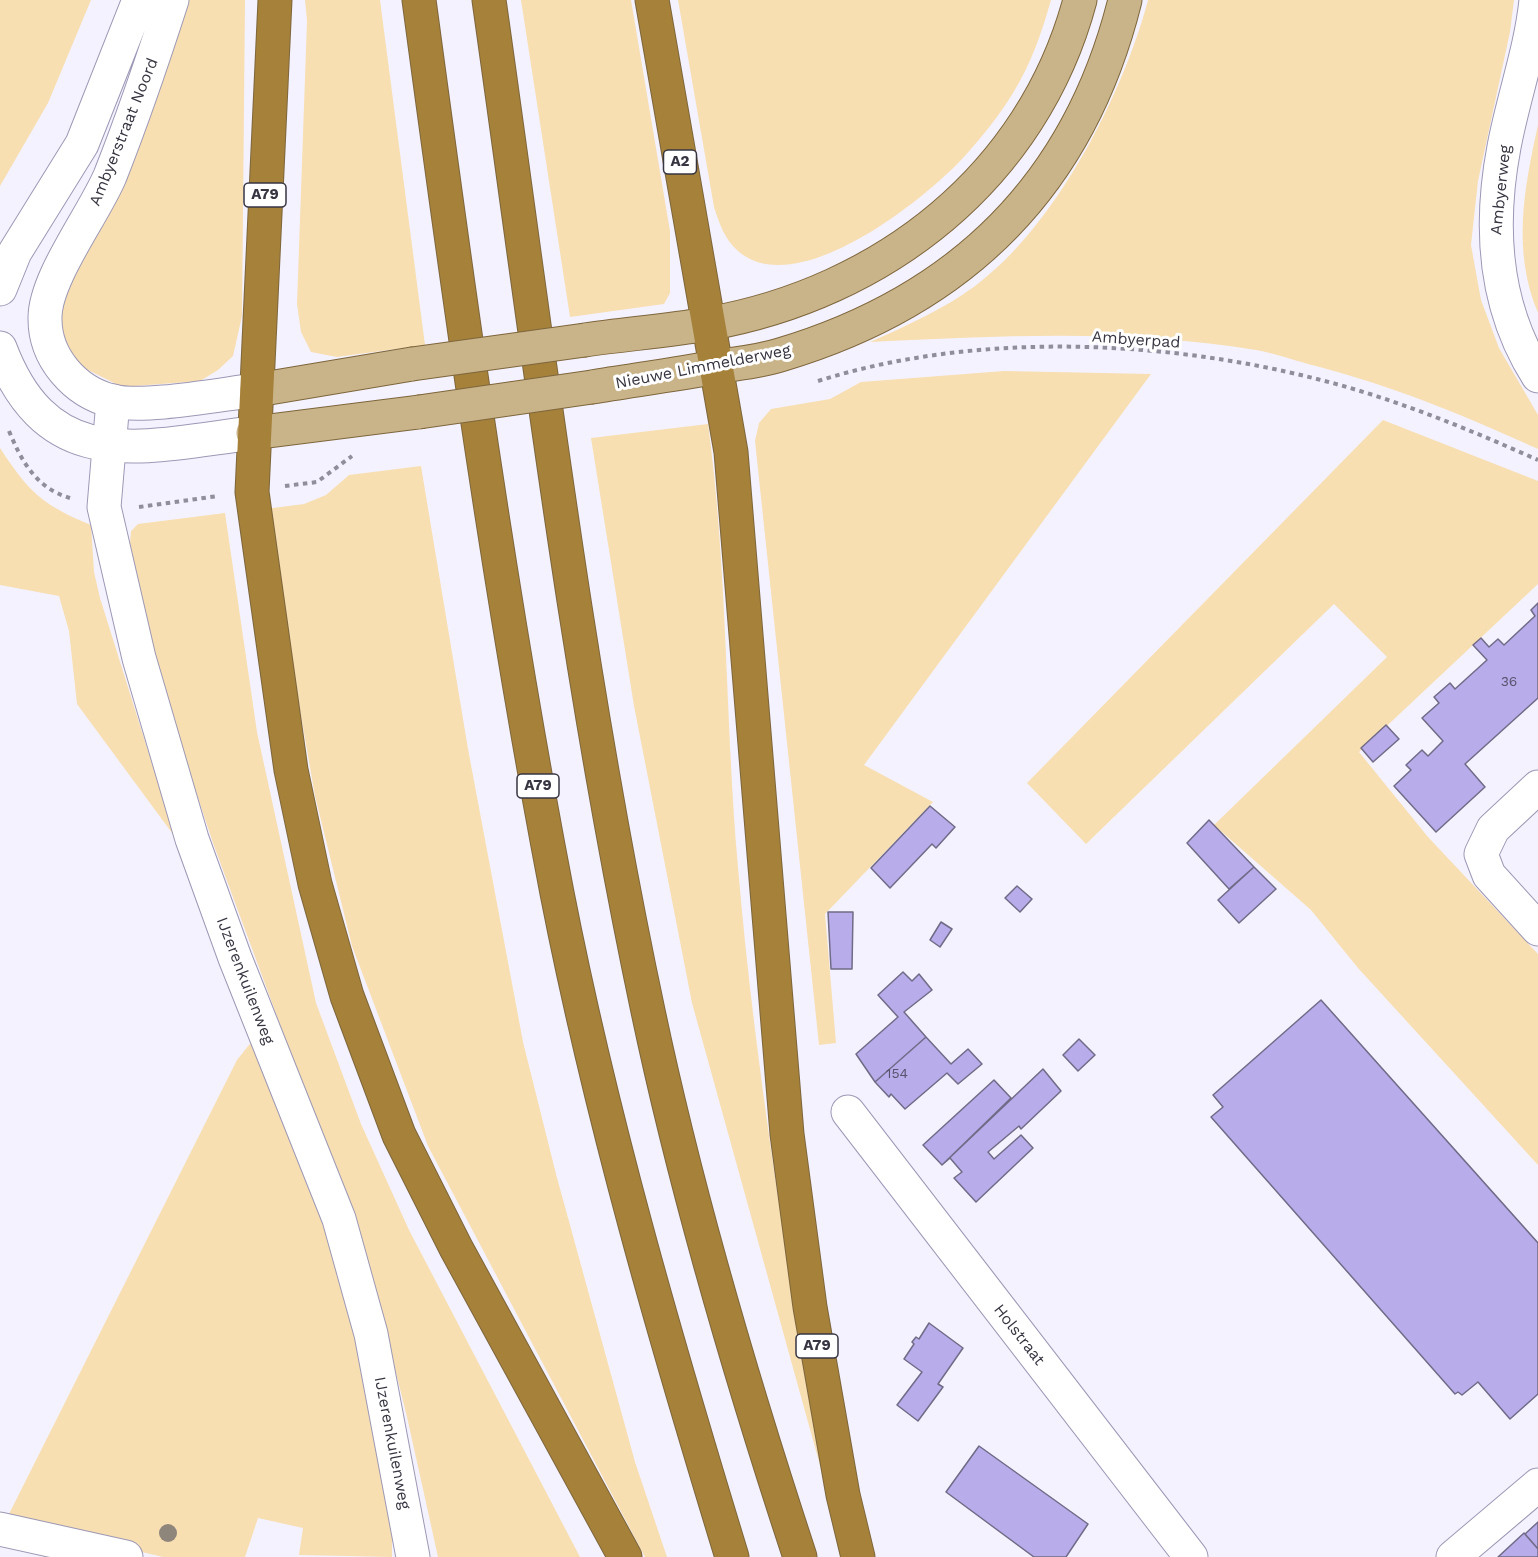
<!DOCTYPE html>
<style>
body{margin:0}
canvas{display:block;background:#f4f2ff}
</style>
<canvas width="1538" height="1557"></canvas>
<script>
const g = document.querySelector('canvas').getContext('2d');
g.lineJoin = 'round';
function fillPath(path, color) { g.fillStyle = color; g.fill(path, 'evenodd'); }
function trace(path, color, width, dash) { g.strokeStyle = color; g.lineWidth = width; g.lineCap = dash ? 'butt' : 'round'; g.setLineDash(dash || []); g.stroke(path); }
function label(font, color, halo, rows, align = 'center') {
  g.font = font + ' "Work Sans",sans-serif'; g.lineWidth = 6; g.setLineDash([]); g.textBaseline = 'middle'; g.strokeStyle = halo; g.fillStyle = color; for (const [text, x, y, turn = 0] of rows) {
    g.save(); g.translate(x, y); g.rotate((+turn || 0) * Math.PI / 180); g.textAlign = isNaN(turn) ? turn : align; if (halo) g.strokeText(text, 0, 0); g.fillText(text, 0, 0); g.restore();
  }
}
const green = new Path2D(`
 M 0,0 L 91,0 L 48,103 L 0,186 Z
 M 181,0 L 245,0 L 242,316 L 233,356 L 218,370 L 200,381 L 122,387 L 82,367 L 67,348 L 59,324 L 63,297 Z
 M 305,0 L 380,0 L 425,345 L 337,357 L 311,352 L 301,332 L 297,304 L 307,21 Z
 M 521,0 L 631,0 L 670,231 L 670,293 L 664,304 L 570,317 Z
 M 678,0 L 1051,0 C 1042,32 1031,64 1013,93 C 1000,115 980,139 963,158 C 923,201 796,302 738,251 C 725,240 719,223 714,207 Z
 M 1148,0 L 1514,0 L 1510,32 L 1478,181 L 1471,245 L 1481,300 L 1499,348 L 1538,415 L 1538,449 C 1461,414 1391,385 1308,364 C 1291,359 1273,353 1256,350 C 1128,329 999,336 870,342 C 906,326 942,310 975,286 C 1055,227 1123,95 1148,0 Z
 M 1538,125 L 1538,313 C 1512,251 1524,188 1538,125 Z
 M 1004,371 L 1151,374 L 864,765 L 933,802 L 825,914 L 836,1043 L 819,1045 L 755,441 L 759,423 L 771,409 L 830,399 L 861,382 Z
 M 1383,420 L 1538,481 L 1538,584 L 1359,752 L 1428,837 L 1538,954 L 1538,1165 L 1358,968 L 1311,910 L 1214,825 L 1387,657 L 1334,604 L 1086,844 L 1027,783 Z
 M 708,424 C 728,571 725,720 738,867 C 755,1069 789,1269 821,1469 L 692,1003 L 634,706 L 591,438 Z
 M 0,448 C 28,491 42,505 91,525 L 94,572 L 100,598 L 175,837 L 77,704 L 69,631 L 59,596 L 0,585 Z
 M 421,466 L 468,749 L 523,1042 L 556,1174 L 635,1462 L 667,1557 L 645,1557 L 428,1146 L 352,946 L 315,796 L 265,509 L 304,504 L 326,495 L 349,475 Z
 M 225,513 L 257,732 L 316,1003 L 361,1124 L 409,1230 L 580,1557 L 438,1557 L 407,1417 L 370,1268 L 213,843 L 157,674 L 130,543 L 131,531 L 138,524 Z
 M 253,1040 L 342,1274 L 374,1422 L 392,1535 L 392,1557 L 299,1555 L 303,1528 L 258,1518 L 245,1557 L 163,1557 L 6,1520 L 237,1060 Z`);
const building = new Path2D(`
 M 1538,603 L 1538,698 L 1465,764 L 1485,787 L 1436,832 L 1394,786 L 1411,770 L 1406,765 L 1422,750 L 1428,756 L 1443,741 L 1422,718 L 1439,703 L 1434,697 L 1450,683 L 1455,689 L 1487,660 L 1473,645 L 1481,638 L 1489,647 L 1498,639 L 1504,645 L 1535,616 L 1531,610 Z
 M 1386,725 L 1399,739 L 1373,762 L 1361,748 Z
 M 930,806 L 955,827 L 936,848 L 932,844 L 890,888 L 871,868 Z
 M 1209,820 L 1254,867 L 1229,889 L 1187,843 Z
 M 1254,867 L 1276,889 L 1239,923 L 1218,900 Z
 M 1017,886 L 1032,899 L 1020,912 L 1005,898 Z
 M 828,912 L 853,912 L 852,969 L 831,969 Z
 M 941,922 L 952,929 L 940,947 L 930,940 Z
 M 903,972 L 912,981 L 919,974 L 932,990 L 904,1012 L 926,1037 L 875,1082 L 856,1054 L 898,1017 L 878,995 Z
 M 1321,1000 L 1538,1243 L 1538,1394 L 1510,1419 L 1478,1382 L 1462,1395 L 1458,1392 L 1455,1394 L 1211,1117 L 1223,1107 L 1213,1095 Z
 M 926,1037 L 951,1064 L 968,1049 L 982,1064 L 958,1084 L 947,1073 L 905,1109 L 891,1094 L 889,1097 L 875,1082 Z
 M 1079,1039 L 1095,1055 L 1078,1071 L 1063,1055 Z
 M 1043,1069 L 1061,1091 L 1021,1129 L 1019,1126 L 988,1152 L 994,1159 L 1021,1135 L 1033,1148 L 976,1202 L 954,1178 L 962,1172 L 950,1158 L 942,1165 Z
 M 994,1080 L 1011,1098 L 942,1165 L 923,1145 Z
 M 929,1323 L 963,1348 L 938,1384 L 943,1387 L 918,1421 L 897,1405 L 922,1372 L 904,1359 L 914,1344 L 912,1342 L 916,1337 L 919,1339 Z
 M 979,1446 L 1088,1524 L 1066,1557 L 1034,1557 L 946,1492 Z
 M 1538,1522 L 1538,1549 L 1525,1534 Z
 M 1524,1533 L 1538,1549 L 1538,1557 L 1498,1557 Z`);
const path = new Path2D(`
 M 818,381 C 973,332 1160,339 1317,379 C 1393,398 1466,428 1538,460
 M 9,431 C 22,462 36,488 70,498
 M 285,486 L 317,482 L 352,456
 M 139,507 L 218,496`);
const minor = new Path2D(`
 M 113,401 L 104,507 L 139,658 L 192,839 L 235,958 L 339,1219 L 371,1334 L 413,1557
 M 1538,787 L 1493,829 L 1481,854 L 1489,875 L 1538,929
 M 848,1112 L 1191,1557
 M 0,1529 L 126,1557
 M 1453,1557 L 1538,1485`);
const tertiary = new Path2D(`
 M 172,0 C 153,59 133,118 110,176 C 93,216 44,279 45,319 C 45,358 75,392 112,401 C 144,409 221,394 257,390
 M 0,289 L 15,252 L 82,144 L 139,0
 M 0,348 C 49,478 144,446 253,433`);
const secondary = new Path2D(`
 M 1536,0 C 1531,50 1513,98 1504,147 C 1489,226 1494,307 1538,376`);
const primary = new Path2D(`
 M 585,340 C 626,334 667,331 707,324 C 884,293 1033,176 1080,0
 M 592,387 C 635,380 679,374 722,366 C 741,363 761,361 780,355 C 961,301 1079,185 1125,0
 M 257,390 L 412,364
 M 253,433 L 419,412`);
const motorway = new Path2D(`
 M 275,0 L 252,492 L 291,770 L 315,884 L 347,996 L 399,1135 L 456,1248 L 625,1557
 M 419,0 C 459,298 500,597 557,893 C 601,1118 665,1338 732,1557
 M 489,0 C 537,338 577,677 648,1011 C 687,1196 741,1378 800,1557
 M 652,0 L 731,452 L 787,1134 L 810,1307 L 843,1495 L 858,1557`);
const primaryBridge = new Path2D(`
 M 412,364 L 585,340
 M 419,412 L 592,387`);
const trees = [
 [168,1533]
];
const numberNames = [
 ["36",1509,682],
 ["154",897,1074]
];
const shields = [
 [680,162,33],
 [265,195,42],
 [538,786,42],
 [817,1346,42]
];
const shieldNames = [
 ["A2",680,162],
 ["A79",265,195],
 ["A79",538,786],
 ["A79",817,1346]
];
const streetNames = [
 ["Ambyerstraat Noord",124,132,-68],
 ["Ambyerweg",1501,190,-84],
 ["Ambyerpad",1136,340,4],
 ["Nieuwe Limmelderweg",703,367,-11],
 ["IJzerenkuilenweg",245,981,69],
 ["Holstraat",1019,1335,52],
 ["IJzerenkuilenweg",392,1443,79]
];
fillPath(green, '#f8dfb2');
fillPath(building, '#b9aceb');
trace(building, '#706b86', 1.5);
trace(minor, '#9d98b5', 35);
trace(tertiary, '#9d98b5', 35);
trace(secondary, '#9d98b5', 35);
trace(primary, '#7e663c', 35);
trace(motorway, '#7e663c', 35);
trace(path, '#908e9a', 4, [4.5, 4.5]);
trace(minor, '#fff', 33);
trace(tertiary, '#fff', 33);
trace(secondary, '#fff', 33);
trace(primary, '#c9b389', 33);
trace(motorway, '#a5813a', 33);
trace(primaryBridge, '#7e663c', 35, []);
trace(primaryBridge, '#c9b389', 33);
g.fillStyle = '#8e857b';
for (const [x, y] of trees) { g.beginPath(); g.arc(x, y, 9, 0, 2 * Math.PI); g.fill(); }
label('14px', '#58536c', null, numberNames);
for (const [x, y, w] of shields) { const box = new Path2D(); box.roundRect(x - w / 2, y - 12, w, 24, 4.5); g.fillStyle = '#fff'; g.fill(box); trace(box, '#373541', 1.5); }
label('bold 15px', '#373541', null, shieldNames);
label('16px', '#373541', '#fff', streetNames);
</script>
